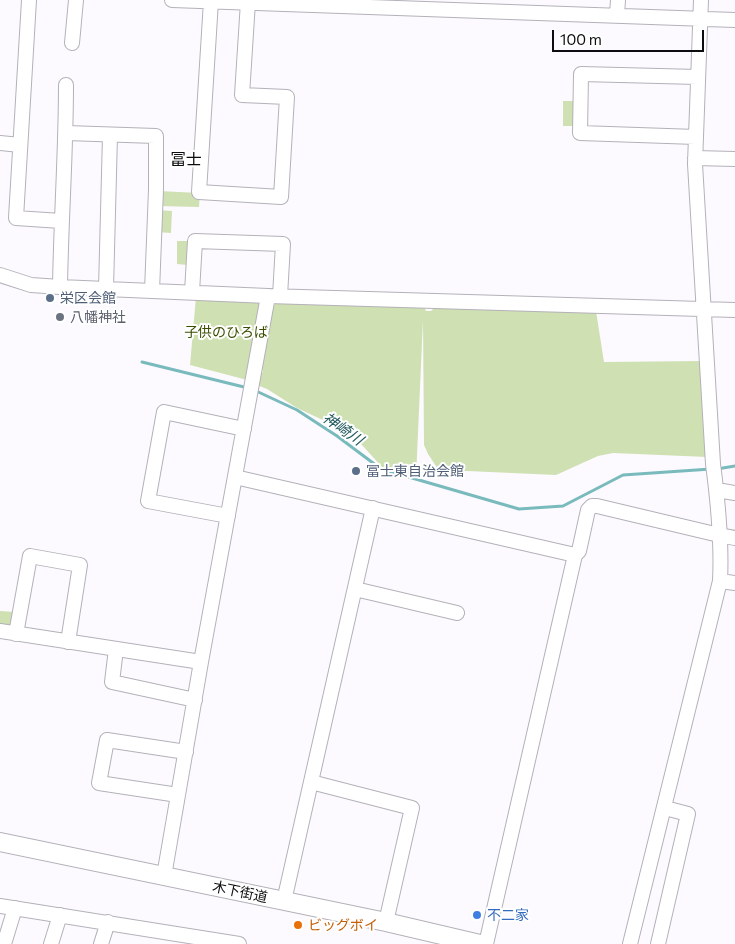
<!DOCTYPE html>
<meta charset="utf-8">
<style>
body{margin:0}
#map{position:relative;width:735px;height:944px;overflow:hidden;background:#fcfaff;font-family:Commissioner,sans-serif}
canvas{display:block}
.scale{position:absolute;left:552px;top:30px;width:152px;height:22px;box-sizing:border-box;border:2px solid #0d0c0e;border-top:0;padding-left:6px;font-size:15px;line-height:18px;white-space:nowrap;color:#0d0c0e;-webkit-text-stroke:4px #fff;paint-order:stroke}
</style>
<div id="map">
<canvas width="735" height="944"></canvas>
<div class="scale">100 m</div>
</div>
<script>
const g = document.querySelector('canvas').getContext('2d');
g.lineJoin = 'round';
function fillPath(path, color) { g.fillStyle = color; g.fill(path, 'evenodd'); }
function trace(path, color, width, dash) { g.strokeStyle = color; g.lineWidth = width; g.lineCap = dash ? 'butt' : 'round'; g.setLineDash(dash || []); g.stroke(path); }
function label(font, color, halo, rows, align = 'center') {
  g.font = font + ' Commissioner,"Noto Sans JP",sans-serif'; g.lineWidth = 4; g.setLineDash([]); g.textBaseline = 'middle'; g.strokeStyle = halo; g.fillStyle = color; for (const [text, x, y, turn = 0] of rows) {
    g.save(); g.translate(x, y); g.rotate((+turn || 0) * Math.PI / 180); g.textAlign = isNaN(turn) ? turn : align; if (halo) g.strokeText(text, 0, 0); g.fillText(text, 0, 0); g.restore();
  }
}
const green = new Path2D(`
 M 563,101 L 577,101 L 576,126 L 563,126 Z
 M 158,191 L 200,193 L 199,207 L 157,206 Z
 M 157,210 L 172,211 L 171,233 L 156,232 Z
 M 177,241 L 189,241 L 188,265 L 177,264 Z
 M 196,297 L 257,300 L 264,307 L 251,381 L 190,365 Z
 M 280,300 L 423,305 L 426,311 L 431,311 L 437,305 L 596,311 L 604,362 L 701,361 L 707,457 L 613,453 L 598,456 L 556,475 L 445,470 L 438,469 L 428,454 L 424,445 L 423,320 L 416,478 L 382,467 L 361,444 L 325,421 L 297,408 L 267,389 L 257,385 L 263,371 L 260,368 L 271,308 Z
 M 0,611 L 14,612 L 13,624 L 7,629 L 0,628 Z`);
const stream = new Path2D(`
 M 142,362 L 248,388
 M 254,390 L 297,410 L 337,436 L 381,469 L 519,509 L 563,506 L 623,475 L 711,469
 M 717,469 L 735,466`);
const minor = new Path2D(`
 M 29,0 L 16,218 L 61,221
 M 172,0 L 735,20
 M 211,1 L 199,192 L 281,197 L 287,97 L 242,95 L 248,2
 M 617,15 L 618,0
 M 72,43 L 76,0
 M 66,133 L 156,136 L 156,189 L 152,291
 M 696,137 L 580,133 L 581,74 L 698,77
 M 0,143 L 20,145
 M 695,158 L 735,159
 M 0,275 L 31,285 L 60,287 L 268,296 L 735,310
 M 60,287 C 61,219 66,152 66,85
 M 106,289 L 110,135
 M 192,292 L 195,241 L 283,244 L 280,296
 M 235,477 L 575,555 L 579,551 L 588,510 L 592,506 L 597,506 L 719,535 L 735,538
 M 717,490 L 735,493
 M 228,516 L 148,501 L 164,412 L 244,429
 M 720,581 L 735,583
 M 355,589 L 457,613
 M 0,631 L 201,662
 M 16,634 L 30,556 L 80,565 L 68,642
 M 116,649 L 112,682 L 195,700
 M 311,782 L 412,808 L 386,922
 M 178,795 L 99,783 L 107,740 L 186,752
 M 164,876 L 201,662 L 268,296
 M 284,901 L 373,508
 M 0,906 L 239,944
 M 4,944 L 15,908
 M 51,944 L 60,915
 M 101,944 L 108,922
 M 486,944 L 575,555
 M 630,944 L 720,581 C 722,542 718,502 713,464 L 695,164 L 701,0
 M 658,944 L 688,814 L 665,808`);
const major = new Path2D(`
 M 0,842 L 386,922 L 480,944`);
const markers = [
 [50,298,5,"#5c6f8a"],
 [60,317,5,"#6b7280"],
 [356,471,5,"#5c6f8a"],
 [477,915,5,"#3f7fe0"],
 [298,925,5,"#e8710a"]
];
const serviceNames = [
 ["栄区会館",60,298],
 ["冨士東自治会館",366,471]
];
const worshipNames = [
 ["八幡神社",70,317]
];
const parkNames = [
 ["子供のひろば",226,332]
];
const streetNames = [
 ["木下街道",240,892,12]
];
const shopNames = [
 ["不二家",487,915]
];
const foodNames = [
 ["ビッグボイ",308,925]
];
const waterNames = [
 ["神崎川",343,429,35]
];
const quarterNames = [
 ["冨士",186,160]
];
fillPath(green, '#cfe0b3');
trace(stream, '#79babd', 3);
trace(minor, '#b4b1b9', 16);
trace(major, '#b4b1b9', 20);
trace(minor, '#fff', 14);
trace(major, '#fff', 18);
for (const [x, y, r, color] of markers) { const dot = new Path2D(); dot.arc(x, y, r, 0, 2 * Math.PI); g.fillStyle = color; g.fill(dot); trace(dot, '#fff', 2); }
label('14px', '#4e5e75', '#fff', serviceNames, 'left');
label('14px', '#5b616d', '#fff', worshipNames, 'left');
label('14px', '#3a4d01', '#fff', parkNames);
label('14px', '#0d0c0e', '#fff', streetNames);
label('14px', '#366cbe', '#fff', shopNames, 'left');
label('14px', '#c56008', '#fff', foodNames, 'left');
label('italic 15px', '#235b5e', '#fff', waterNames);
label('16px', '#0d0c0e', '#fff', quarterNames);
</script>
